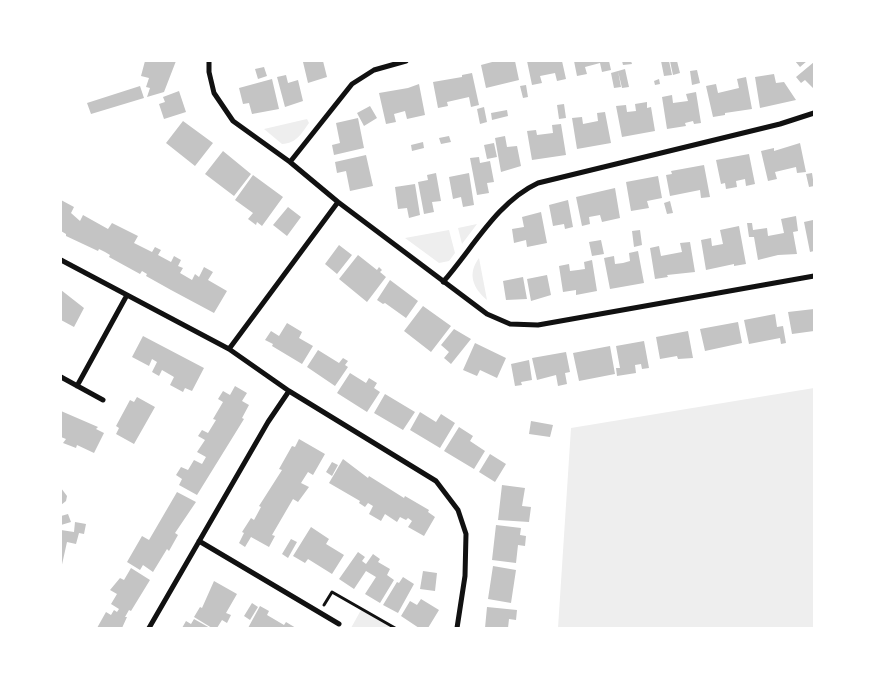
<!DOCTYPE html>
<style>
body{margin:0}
#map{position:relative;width:875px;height:689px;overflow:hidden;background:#fff;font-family:Figtree,sans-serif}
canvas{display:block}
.frame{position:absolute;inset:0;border:62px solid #fff;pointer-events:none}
</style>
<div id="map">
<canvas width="875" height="689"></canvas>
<div class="frame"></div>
</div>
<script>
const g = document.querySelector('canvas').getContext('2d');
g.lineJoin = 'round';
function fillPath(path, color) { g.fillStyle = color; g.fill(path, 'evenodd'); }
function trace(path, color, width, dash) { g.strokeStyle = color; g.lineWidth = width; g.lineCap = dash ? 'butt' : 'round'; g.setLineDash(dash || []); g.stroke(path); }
const green = new Path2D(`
 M 307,119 L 309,123 C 301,134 297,143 282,144 L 264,129 Z
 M 477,224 L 462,244 L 458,228 Z
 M 449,230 L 455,253 L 449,261 L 439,263 L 405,238 Z
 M 479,258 L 487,300 C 473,288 467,274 479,258 Z
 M 814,388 L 814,628 L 558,628 L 571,428 Z
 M 361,610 L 392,628 L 351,628 Z`);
const building = new Path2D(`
 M 145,61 L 176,61 L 164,92 L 147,97 L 150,88 L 146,87 L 149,78 L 141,76 Z
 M 323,61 L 327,77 L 308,83 L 303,62 Z
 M 496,61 L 515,61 L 519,80 L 486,88 L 481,65 Z
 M 527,61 L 562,61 L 566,79 L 557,81 L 555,73 L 540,76 L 542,83 L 532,85 Z
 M 574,61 L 609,61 L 611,70 L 602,72 L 600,63 L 585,67 L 587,74 L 577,76 Z
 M 622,61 L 631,61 L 632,64 L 623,65 Z
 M 661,61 L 669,61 L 672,75 L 664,76 Z
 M 670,61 L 677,61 L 680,73 L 673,75 Z
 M 795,61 L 807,61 L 800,67 Z
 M 814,62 L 814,89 L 805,80 L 801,83 L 796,77 Z
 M 264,67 L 267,76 L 258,79 L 255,69 Z
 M 625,69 L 629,87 L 622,88 L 618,71 Z
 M 697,70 L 700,83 L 692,85 L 690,71 Z
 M 618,71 L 621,87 L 614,88 L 611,73 Z
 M 472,73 L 479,105 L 471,107 L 469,97 L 447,102 L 448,106 L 438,108 L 433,82 L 462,77 L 462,75 Z
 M 774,74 L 776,83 L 784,82 L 796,100 L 760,108 L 755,77 Z
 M 286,75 L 288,83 L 298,80 L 303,101 L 285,107 L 277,77 Z
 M 746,77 L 752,109 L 725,113 L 725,115 L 713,117 L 706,86 L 716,84 L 718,93 L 739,88 L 737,79 Z
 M 272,79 L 279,109 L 252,114 L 249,103 L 243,104 L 239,88 Z
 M 659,79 L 660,84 L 655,85 L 654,81 Z
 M 419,84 L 425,115 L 407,119 L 405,111 L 394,114 L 396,122 L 386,124 L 379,93 L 408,88 Z
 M 526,85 L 528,97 L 523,98 L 520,86 Z
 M 140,86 L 144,98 L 91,114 L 87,103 Z
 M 179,91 L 186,112 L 164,119 L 159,104 L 165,102 L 163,97 Z
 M 696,92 L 701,123 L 694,124 L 693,121 L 685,123 L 686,126 L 667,129 L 662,97 L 672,95 L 673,103 L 688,101 L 686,94 Z
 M 647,102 L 647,108 L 651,107 L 655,131 L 622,137 L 616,106 L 626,105 L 627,112 L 636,111 L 635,104 Z
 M 564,104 L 566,118 L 559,119 L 557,105 Z
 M 370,106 L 377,118 L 364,126 L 357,113 Z
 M 484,107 L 487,122 L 480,124 L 477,109 Z
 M 507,110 L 508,116 L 492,120 L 491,113 Z
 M 605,112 L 611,143 L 577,149 L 572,118 L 582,117 L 583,124 L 598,121 L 597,113 Z
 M 358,118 L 364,148 L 334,155 L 332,145 L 340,143 L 336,123 Z
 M 183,121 L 213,143 L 195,166 L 166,143 Z
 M 561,124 L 566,155 L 532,160 L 527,131 L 536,130 L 537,135 L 553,133 L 552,125 Z
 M 449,136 L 451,142 L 441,144 L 439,138 Z
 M 505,136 L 507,147 L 517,146 L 521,166 L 501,172 L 495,138 Z
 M 423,142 L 424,148 L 412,151 L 411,145 Z
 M 494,143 L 497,157 L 487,159 L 484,145 Z
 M 800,143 L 806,172 L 797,173 L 796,167 L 775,172 L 777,179 L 768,181 L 761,151 L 774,148 L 774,151 Z
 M 223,151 L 251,174 L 234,196 L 205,174 Z
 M 749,154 L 755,184 L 746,186 L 745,179 L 736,181 L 737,187 L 726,189 L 725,183 L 721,184 L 716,160 Z
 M 366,155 L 373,186 L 350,191 L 346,171 L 337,173 L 335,162 Z
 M 479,157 L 480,163 L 490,161 L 494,182 L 487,183 L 489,193 L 477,195 L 470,158 Z
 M 704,165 L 710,197 L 701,198 L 700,190 L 670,196 L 666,175 L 672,174 L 671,171 Z
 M 436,173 L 441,201 L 432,202 L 434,212 L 424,214 L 418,182 L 428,180 L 427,175 Z
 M 469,173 L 474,205 L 463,207 L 461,197 L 453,199 L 449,177 Z
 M 812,173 L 814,186 L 809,187 L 806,174 Z
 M 253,175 L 283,197 L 262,226 L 257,222 L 256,225 L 248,219 L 253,213 L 235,200 Z
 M 658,176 L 662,198 L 647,201 L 649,208 L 631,211 L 626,182 Z
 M 415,184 L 420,215 L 409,218 L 407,208 L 398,209 L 395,187 Z
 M 615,188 L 620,218 L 602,222 L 600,215 L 589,217 L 590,224 L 582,226 L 576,197 Z
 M 61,200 L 74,207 L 71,213 L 80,221 L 83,215 L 108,229 L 112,223 L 138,236 L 134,243 L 152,252 L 155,247 L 161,250 L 158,255 L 171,262 L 174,256 L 181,260 L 178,266 L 183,268 L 180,273 L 192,280 L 195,274 L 199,277 L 204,267 L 213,272 L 208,280 L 227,291 L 214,313 L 171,290 L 146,276 L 147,274 L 142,271 L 140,274 L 109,257 L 110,255 L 105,252 L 99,249 L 98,251 L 66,236 L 66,234 L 61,231 Z
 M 568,200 L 573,227 L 565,229 L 564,224 L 553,226 L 549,205 Z
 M 670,201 L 673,213 L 667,214 L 664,203 Z
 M 288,207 L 301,217 L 287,236 L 273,225 Z
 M 541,212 L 547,243 L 527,247 L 526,240 L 514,243 L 512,229 L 524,227 L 522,217 Z
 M 796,216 L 798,231 L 793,232 L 797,254 L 778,255 L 758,260 L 754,237 L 749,237 L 747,223 L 752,223 L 753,230 L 767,228 L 768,236 L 784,233 L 781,219 Z
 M 813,220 L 814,251 L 810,252 L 804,222 Z
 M 739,226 L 746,264 L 734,266 L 734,264 L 706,270 L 701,240 L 711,238 L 712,246 L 723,244 L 720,230 Z
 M 640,230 L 642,245 L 634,247 L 632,231 Z
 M 601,240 L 604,254 L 592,256 L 589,242 Z
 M 690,242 L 695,272 L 667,275 L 668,277 L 655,279 L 650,248 L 659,246 L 661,256 L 682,252 L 680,243 Z
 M 339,245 L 352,255 L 337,274 L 325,264 Z
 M 638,251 L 644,283 L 610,289 L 604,258 L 614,256 L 615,264 L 623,263 L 630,261 L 629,253 Z
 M 358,255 L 377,270 L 379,267 L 382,270 L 380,272 L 386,277 L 367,302 L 339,279 Z
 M 592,260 L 597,291 L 576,295 L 576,290 L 563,292 L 559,266 L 569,264 L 570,271 L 578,270 L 585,269 L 584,262 Z
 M 547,275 L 551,295 L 531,301 L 527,279 Z
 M 523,277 L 527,299 L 506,300 L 503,281 Z
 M 390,280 L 418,301 L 406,318 L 385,303 L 383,304 L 377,300 Z
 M 61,290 L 84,308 L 74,327 L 61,320 Z
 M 423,306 L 451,326 L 431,352 L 404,331 Z
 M 814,309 L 814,331 L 792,334 L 788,312 Z
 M 775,314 L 777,327 L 783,326 L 786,343 L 781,344 L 780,338 L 749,344 L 744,320 Z
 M 738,322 L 742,343 L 705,351 L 700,329 Z
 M 287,323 L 302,332 L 299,338 L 313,346 L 302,364 L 272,346 L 273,344 L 265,340 L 271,331 L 279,336 Z
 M 454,329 L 471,339 L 451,364 L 444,358 L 449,352 L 441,345 Z
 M 688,331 L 693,358 L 678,359 L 677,356 L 660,359 L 656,337 Z
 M 143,336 L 204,368 L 192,391 L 185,388 L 183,392 L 170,385 L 174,377 L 162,370 L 159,376 L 152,372 L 157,362 L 152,359 L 149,366 L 132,357 Z
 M 644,341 L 649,368 L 642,369 L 641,364 L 635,365 L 636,373 L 617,376 L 616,368 L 620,368 L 616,346 Z
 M 475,343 L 506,358 L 497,378 L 480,370 L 477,376 L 463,370 Z
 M 610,346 L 615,374 L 579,381 L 573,353 Z
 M 318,350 L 339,363 L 343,358 L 348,361 L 345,365 L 348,367 L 335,386 L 307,367 Z
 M 566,352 L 570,372 L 565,373 L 567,384 L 558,386 L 556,375 L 537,380 L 532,358 Z
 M 529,360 L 532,380 L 521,382 L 522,385 L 515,386 L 511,364 Z
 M 350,373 L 366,383 L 369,378 L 377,383 L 374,388 L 380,392 L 367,412 L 337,393 Z
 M 235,386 L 247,393 L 242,401 L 249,405 L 242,418 L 244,419 L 197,495 L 179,485 L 182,479 L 176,475 L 181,467 L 188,470 L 194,460 L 202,464 L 206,457 L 197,452 L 205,440 L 198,436 L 202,430 L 208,433 L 216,420 L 213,419 L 223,402 L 218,399 L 223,391 L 230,395 Z
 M 385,394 L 415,412 L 403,430 L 374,413 Z
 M 137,397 L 155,407 L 134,444 L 116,434 L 119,428 L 116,426 L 130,400 L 134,402 Z
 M 61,411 L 98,427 L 96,429 L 104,433 L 94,453 L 77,445 L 76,448 L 63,443 L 66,439 L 61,437 Z
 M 420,412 L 436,422 L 441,414 L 455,423 L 440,448 L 410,430 Z
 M 531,421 L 553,425 L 550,437 L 529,434 Z
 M 459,427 L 473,436 L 470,441 L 485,451 L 474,469 L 444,451 Z
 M 299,439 L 325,454 L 313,475 L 308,472 L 301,483 L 309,487 L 298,502 L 293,499 L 272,535 L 275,536 L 269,547 L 251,537 L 245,547 L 239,543 L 244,533 L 242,532 L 251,518 L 254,520 L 261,507 L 259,506 L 282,470 L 279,469 L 292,446 L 295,447 Z
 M 490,454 L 506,464 L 495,482 L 479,472 Z
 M 343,459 L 368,478 L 369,476 L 404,498 L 405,496 L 429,510 L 428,512 L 435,517 L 424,536 L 408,527 L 412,521 L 408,518 L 406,520 L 400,517 L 397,522 L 385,514 L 381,521 L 369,514 L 373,506 L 368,503 L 365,507 L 359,503 L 360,501 L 329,483 Z
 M 332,462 L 338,465 L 332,476 L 326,472 Z
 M 502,485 L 525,488 L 522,506 L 531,507 L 529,522 L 498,520 Z
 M 61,488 L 67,496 L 66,501 L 61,505 Z
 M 177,492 L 196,502 L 175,533 L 178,535 L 169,551 L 167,549 L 153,572 L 143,565 L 140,570 L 127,562 L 142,536 L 149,540 Z
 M 68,514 L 71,522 L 61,525 L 61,516 Z
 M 75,522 L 86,524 L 84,534 L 79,533 L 76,544 L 67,542 L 61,569 L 61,530 L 74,532 Z
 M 496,525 L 521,528 L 520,535 L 526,536 L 525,546 L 518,545 L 516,563 L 492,560 Z
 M 311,527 L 329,539 L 326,544 L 344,555 L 332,574 L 308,559 L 305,563 L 293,556 Z
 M 291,539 L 297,542 L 288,558 L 282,554 Z
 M 358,552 L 365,557 L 362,561 L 366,564 L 373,554 L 380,559 L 378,562 L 390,569 L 387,575 L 394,580 L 380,603 L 365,594 L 376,577 L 366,571 L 354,589 L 339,579 Z
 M 493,566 L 516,570 L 511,603 L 488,599 Z
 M 131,568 L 150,580 L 131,611 L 129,610 L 125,617 L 127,617 L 122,628 L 97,628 L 106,612 L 111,615 L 114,610 L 117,612 L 119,609 L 111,604 L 117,594 L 110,590 L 120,578 L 124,580 Z
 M 423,571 L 437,573 L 435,591 L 420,589 Z
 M 403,577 L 414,584 L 398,613 L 383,605 L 397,582 L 399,583 Z
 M 214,581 L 237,594 L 226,613 L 231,615 L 227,623 L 222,620 L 217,628 L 212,628 L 194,617 L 200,607 L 202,608 Z
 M 421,599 L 439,610 L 428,628 L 419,628 L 401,616 L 410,601 L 417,605 Z
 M 252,603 L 258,607 L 250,620 L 244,616 Z
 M 260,606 L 269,611 L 267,615 L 284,625 L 286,622 L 296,628 L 248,628 Z
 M 487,607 L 517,610 L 516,620 L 509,619 L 508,628 L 485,628 Z
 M 194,619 L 210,628 L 182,628 L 186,621 L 191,624 Z`);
const path = new Path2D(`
 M 324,605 L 332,592 L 395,628`);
const minor = new Path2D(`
 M 209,61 L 209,72 L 214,93 L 233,121 L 290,162 L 338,202 L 487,314 L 510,324 L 538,325 L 814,276
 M 290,162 L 352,84 L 374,70 L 406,61
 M 61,260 L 229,349 L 289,391 L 436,481 L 458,510 L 466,534 L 465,576 L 457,628
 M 443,282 C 473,248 497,202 538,183 L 780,124 L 814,113
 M 229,349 L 338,202
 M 61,377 L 103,400
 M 77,386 L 127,295
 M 199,541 L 339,624
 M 149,628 L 268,422 L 289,391`);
fillPath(green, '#eee');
fillPath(building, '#c4c4c4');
trace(path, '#111', 3);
trace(minor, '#111', 5);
</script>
